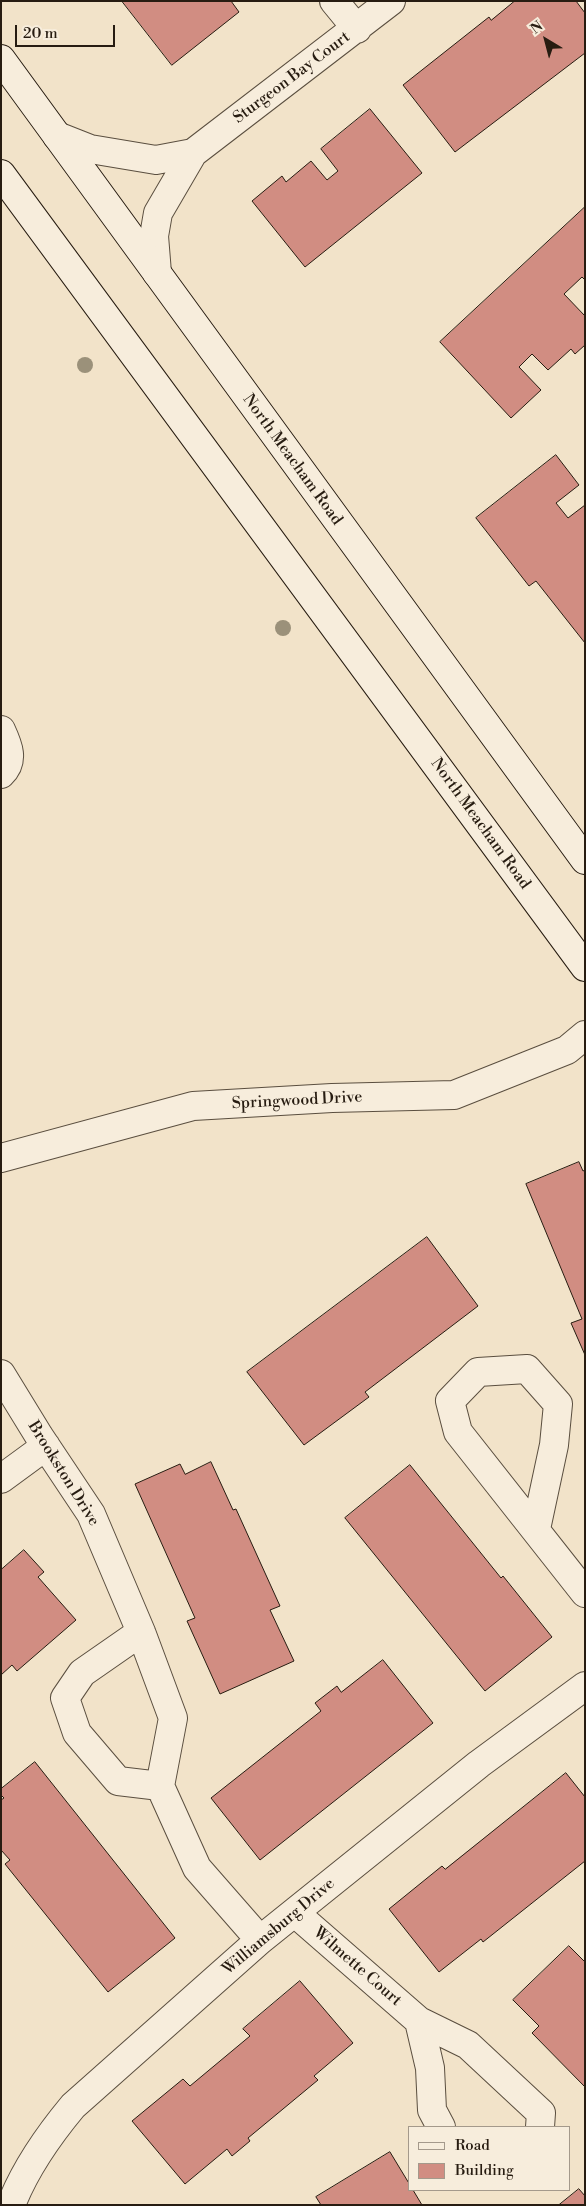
<!DOCTYPE html>
<style>
body{margin:0}
#map{position:relative;width:586px;height:2206px;overflow:hidden;background:#f2e3c9;font-family:"Libre Bodoni",serif}
canvas{display:block}
.frame{position:absolute;inset:0;border:2px solid #271c11;pointer-events:none}
.legend{position:absolute;left:408px;top:2126px;width:162px;height:65px;box-sizing:border-box;background:#f7eddc;border:1px solid #a4998b;margin:0;padding:6px 9px;list-style:none;font-size:15px;color:#271c11}
.legend li{display:flex;align-items:center;gap:10px;height:25px}
.legend b{width:25px;border:1px solid #a4998b}
.north{position:absolute;left:521px;top:15px;width:50px;height:50px;-webkit-text-stroke:4px #f7eddc;paint-order:stroke;rotate:323deg;font-size:14px;font-weight:700;line-height:20px;text-align:center;color:#271c11}
.north::after{content:'';display:block;margin:auto;width:18px;height:22px;background:#271c11;clip-path:polygon(50% 0,100% 100%,50% 72%,0 100%)}
.scale{position:absolute;left:15px;top:25px;width:100px;height:22px;box-sizing:border-box;border:2px solid #271c11;border-top:0;padding-left:6px;font-size:15px;line-height:18px;white-space:nowrap;color:#271c11;-webkit-text-stroke:4px #f7eddc;paint-order:stroke}
</style>
<div id="map">
<canvas width="586" height="2206"></canvas>
<div class="frame"></div>
<ul class="legend">
<li><b style="height:6px;background:#f7eddc"></b>Road</li>
<li><b style="height:14px;background:#d18d82"></b>Building</li>
</ul>
<div class="north">N</div>
<div class="scale">20 m</div>
</div>
<script>
const g = document.querySelector('canvas').getContext('2d');
g.lineJoin = 'round';
function fillPath(path, color) { g.fillStyle = color; g.fill(path, 'evenodd'); }
function trace(path, color, width, dash) { g.strokeStyle = color; g.lineWidth = width; g.lineCap = dash ? 'butt' : 'round'; g.setLineDash(dash || []); g.stroke(path); }
function label(font, color, halo, rows, align = 'center') {
  g.font = font + ' "Libre Bodoni",serif'; g.lineWidth = 4; g.setLineDash([]); g.textBaseline = 'middle'; g.strokeStyle = halo; g.fillStyle = color; for (const [text, x, y, turn = 0] of rows) {
    g.save(); g.translate(x, y); g.rotate((+turn || 0) * Math.PI / 180); g.textAlign = isNaN(turn) ? turn : align; if (halo) g.strokeText(text, 0, 0); g.fillText(text, 0, 0); g.restore();
  }
}
const building = new Path2D(`
 M 122,1 L 231,1 L 239,12 L 172,65 Z
 M 515,1 L 576,1 L 585,13 L 585,53 L 455,152 L 403,85 L 489,17 L 491,20 Z
 M 370,109 L 422,173 L 305,267 L 252,201 L 282,176 L 286,182 L 311,161 L 327,180 L 338,171 L 321,149 Z
 M 585,207 L 585,280 L 582,277 L 564,294 L 585,316 L 585,345 L 575,354 L 571,349 L 548,370 L 532,354 L 519,367 L 541,390 L 511,418 L 440,342 Z
 M 556,455 L 579,485 L 556,503 L 568,518 L 585,505 L 585,643 L 536,581 L 529,586 L 476,518 Z
 M 579,1162 L 583,1171 L 585,1170 L 585,1355 L 571,1323 L 582,1319 L 526,1184 Z
 M 427,1237 L 478,1306 L 365,1392 L 369,1397 L 304,1445 L 247,1372 Z
 M 211,1462 L 233,1510 L 236,1509 L 280,1606 L 270,1610 L 294,1661 L 220,1694 L 187,1621 L 195,1618 L 135,1484 L 180,1464 L 185,1474 Z
 M 410,1465 L 501,1578 L 503,1576 L 552,1637 L 485,1691 L 345,1518 Z
 M 24,1550 L 44,1572 L 38,1577 L 76,1620 L 17,1671 L 12,1665 L 1,1675 L 1,1570 Z
 M 383,1660 L 433,1723 L 260,1860 L 211,1798 L 321,1711 L 315,1703 L 337,1686 L 341,1692 Z
 M 35,1762 L 175,1938 L 108,1992 L 5,1864 L 10,1860 L 1,1850 L 1,1800 L 4,1798 L 1,1795 L 1,1789 Z
 M 566,1773 L 585,1797 L 585,1861 L 483,1942 L 481,1939 L 439,1972 L 389,1909 L 442,1866 L 445,1869 Z
 M 569,1946 L 585,1962 L 585,2087 L 532,2033 L 539,2026 L 513,2000 Z
 M 300,1981 L 353,2043 L 314,2076 L 318,2080 L 248,2138 L 250,2141 L 232,2156 L 227,2149 L 185,2184 L 132,2121 L 183,2079 L 190,2086 L 250,2036 L 243,2029 Z
 M 390,2152 L 410,2185 L 410,2190 L 413,2190 L 422,2205 L 321,2205 L 316,2197 Z
 M 579,2189 L 585,2196 L 585,2205 L 559,2205 Z`);
const street = new Path2D(`
 M 334,1 L 357,29
 M 57,136 L 90,149 L 156,160 L 193,153
 M 157,273 L 154,236 L 158,213 L 193,153 L 391,1
 M 1,730 C 8,745 15,761 1,774
 M 1,1158 L 193,1106 L 332,1098 L 454,1095 L 567,1050 L 585,1035
 M 1,1374 L 39,1436 L 91,1514 L 141,1632 L 173,1718 L 160,1786 L 197,1868 L 260,1940
 M 1,1479 L 46,1446
 M 536,1529 L 554,1445 L 558,1404 L 527,1369 L 478,1372 L 450,1401 L 458,1432 L 585,1593
 M 141,1632 L 82,1673 L 65,1698 L 77,1733 L 118,1781 L 160,1786
 M 295,1913 L 419,2021 L 468,2045 L 541,2113 L 540,2127
 M 419,2021 L 430,2068 L 432,2110 L 441,2127
 M 11,2205 C 25,2169 48,2136 73,2106 L 260,1940 L 479,1764 L 585,1686`);
const secondary = new Path2D(`
 M 1,59 L 585,860
 M 1,174 L 585,967`);
const trees = [
 [85,365],
 [283,628]
];
const streetNames = [
 ["Sturgeon Bay Court",292,78,-37],
 ["North Meacham Road",292,460,54],
 ["North Meacham Road",480,824,54],
 ["Springwood Drive",297,1101,-3],
 ["Brookston Drive",63,1474,58],
 ["Williamsburg Drive",279,1927,-40],
 ["Wilmette Court",357,1967,41]
];
fillPath(building, '#d18d82');
trace(building, '#271c11', 1);
trace(street, '#5a4e3f', 30);
trace(secondary, '#271c11', 30);
trace(street, '#f7eddc', 28);
trace(secondary, '#f7eddc', 28);
g.fillStyle = '#9b917a';
for (const [x, y] of trees) { g.beginPath(); g.arc(x, y, 8, 0, 2 * Math.PI); g.fill(); }
label('16px', '#271c11', '#f7eddc', streetNames);
</script>
